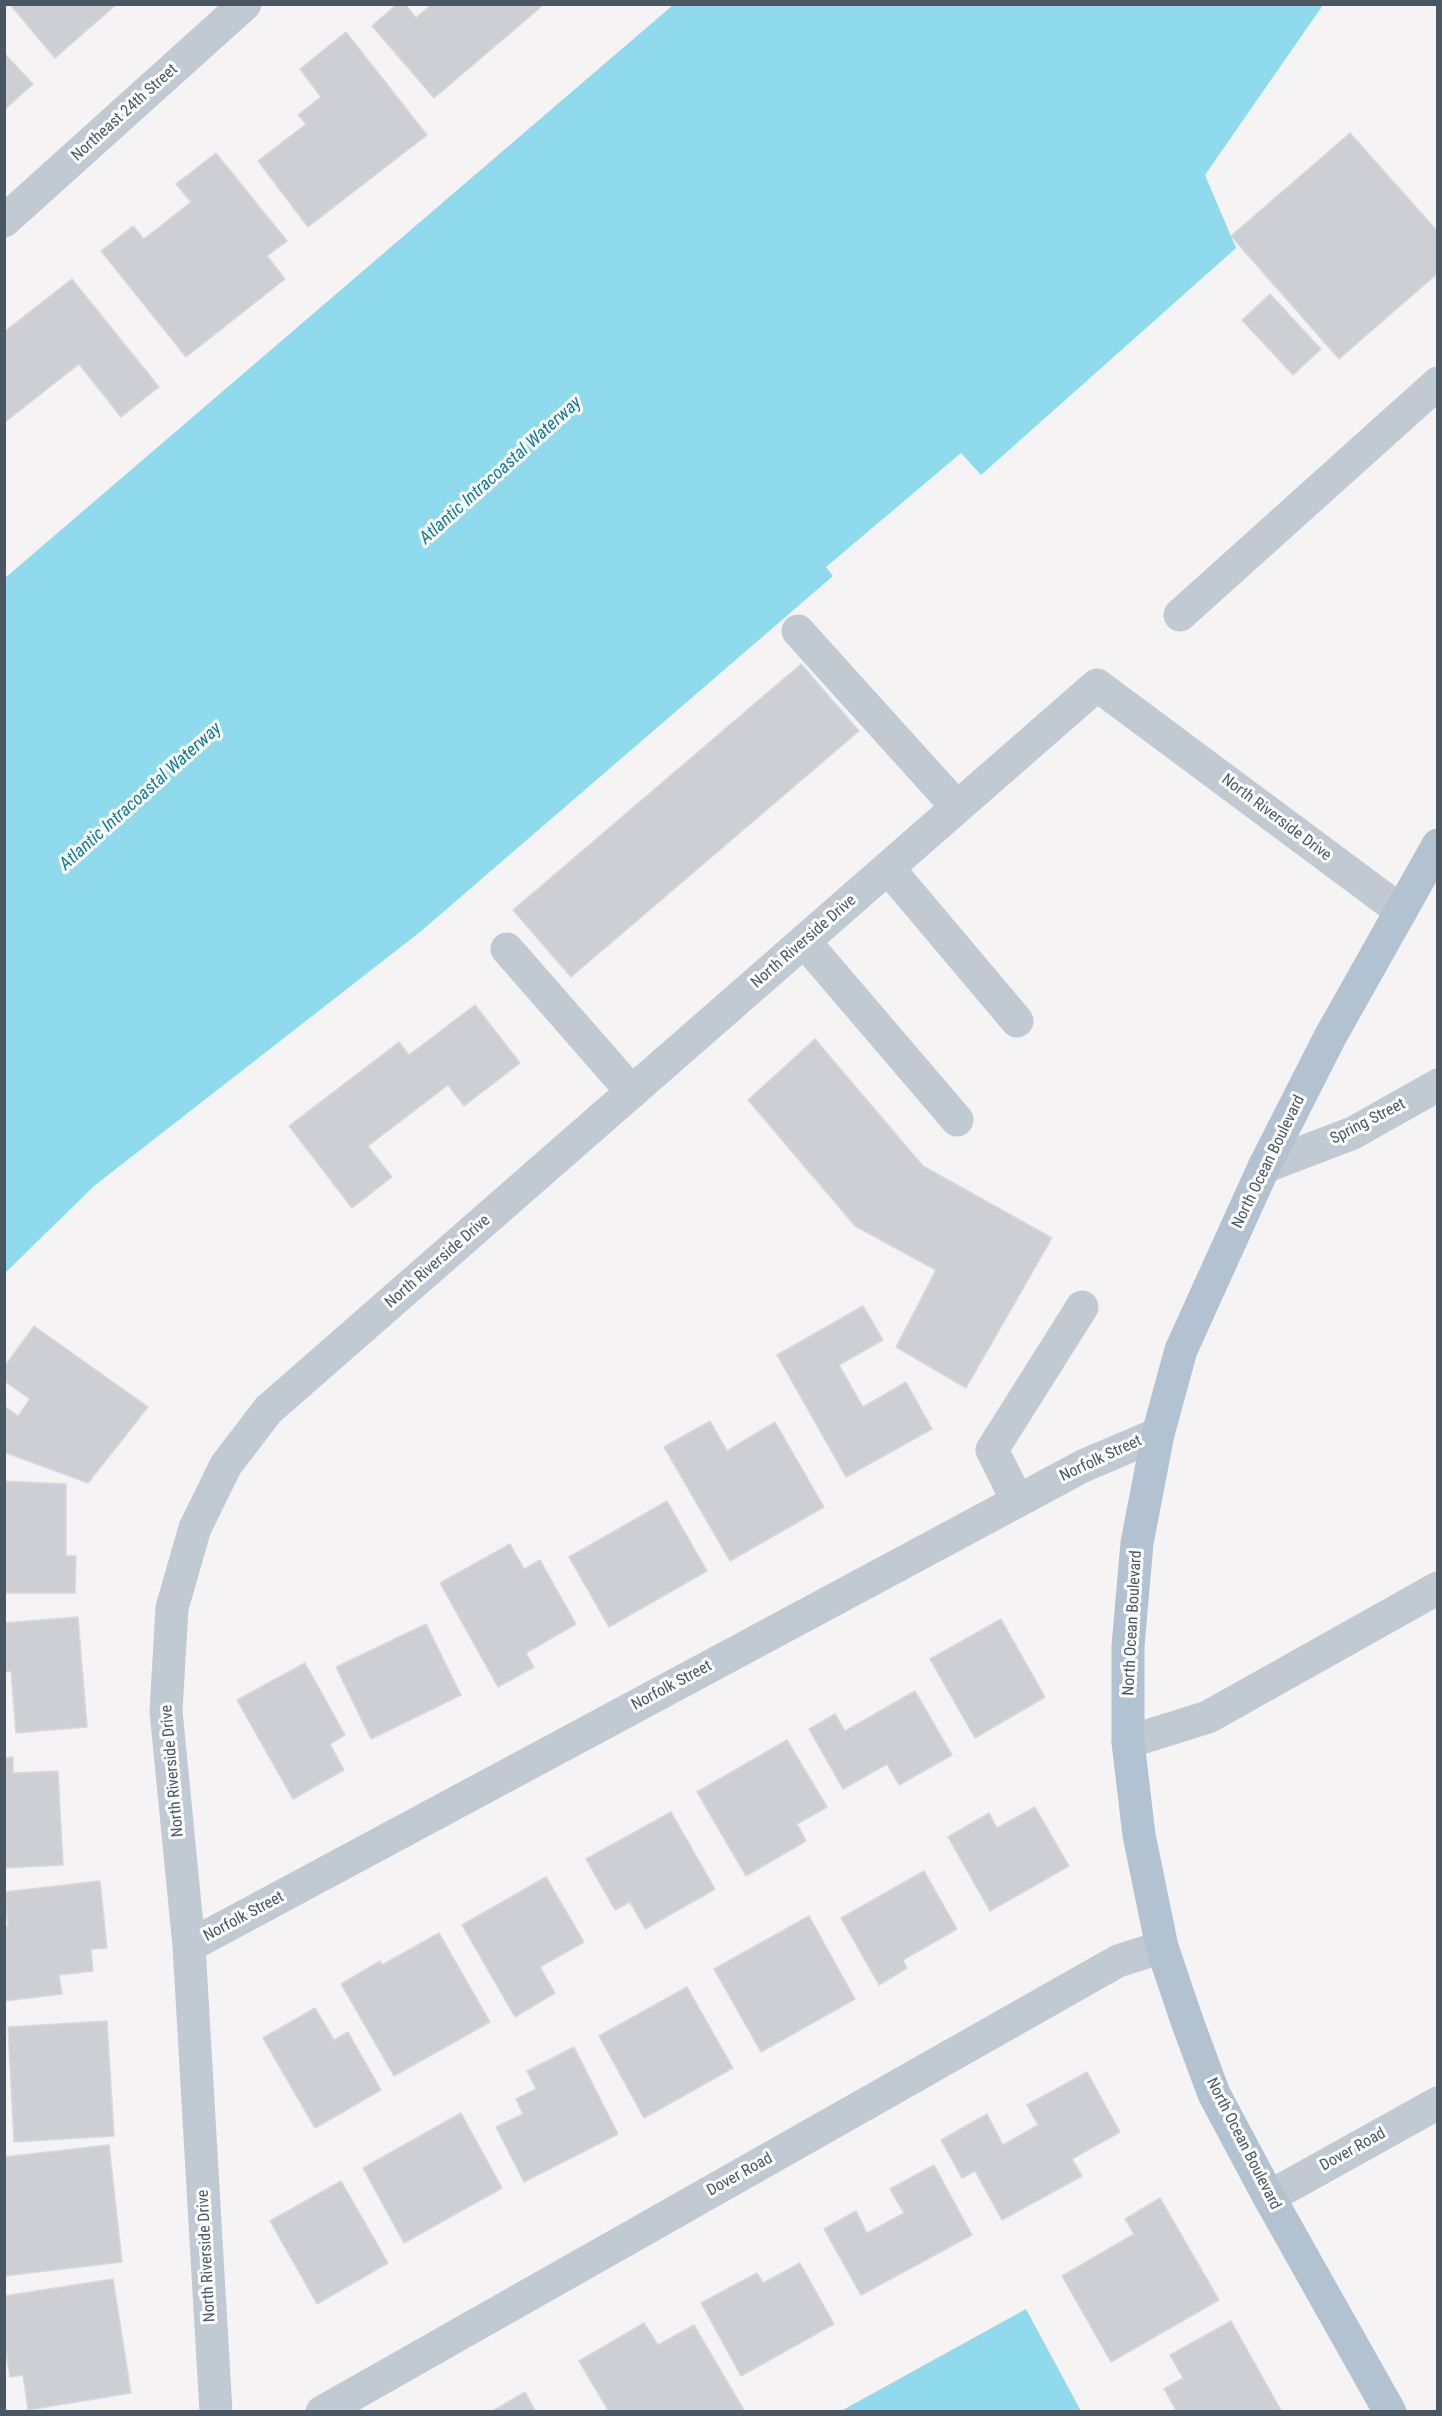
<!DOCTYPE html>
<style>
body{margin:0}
#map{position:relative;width:1442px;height:2416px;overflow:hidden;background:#f5f3f3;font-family:"Roboto Condensed",sans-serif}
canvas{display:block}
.frame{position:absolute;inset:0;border:6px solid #4a5661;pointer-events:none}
</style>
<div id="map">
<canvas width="1442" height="2416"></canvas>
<div class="frame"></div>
</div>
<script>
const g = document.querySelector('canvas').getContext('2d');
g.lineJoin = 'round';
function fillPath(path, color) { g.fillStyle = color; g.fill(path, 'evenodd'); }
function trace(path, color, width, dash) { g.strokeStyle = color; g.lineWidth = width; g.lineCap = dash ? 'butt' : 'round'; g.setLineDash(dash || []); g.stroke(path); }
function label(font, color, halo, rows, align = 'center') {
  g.font = font + ' "Roboto Condensed",sans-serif'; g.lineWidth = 6; g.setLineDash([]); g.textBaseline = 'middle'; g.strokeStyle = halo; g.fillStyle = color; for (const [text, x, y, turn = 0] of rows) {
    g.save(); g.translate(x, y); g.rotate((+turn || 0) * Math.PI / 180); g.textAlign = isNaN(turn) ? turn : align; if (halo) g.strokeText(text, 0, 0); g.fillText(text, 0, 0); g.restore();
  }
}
const water = new Path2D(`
 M 673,5 L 1323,5 L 1205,175 L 1236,248 L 981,475 L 961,453 L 826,567 L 833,576 L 420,932 L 94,1186 L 5,1273 L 5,578 Z
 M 1026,2309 L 1081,2411 L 841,2411 Z`);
const building = new Path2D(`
 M 15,4 L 117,4 L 55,58 L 12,7 Z
 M 397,4 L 405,4 L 416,18 L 432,4 L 539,4 L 541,7 L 434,98 L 372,26 Z
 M 346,32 L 427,135 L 308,227 L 258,161 L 306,124 L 298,115 L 321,97 L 300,69 Z
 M 4,53 L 33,84 L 4,110 Z
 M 1350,133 L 1438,232 L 1438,273 L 1339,359 L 1231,236 Z
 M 216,153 L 287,241 L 267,256 L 285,279 L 186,357 L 101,251 L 133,226 L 144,239 L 191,202 L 176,184 Z
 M 72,279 L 159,387 L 121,417 L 79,364 L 4,423 L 4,332 Z
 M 1270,294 L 1321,349 L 1293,375 L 1242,320 Z
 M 801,664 L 859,731 L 571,977 L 513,910 Z
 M 475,1005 L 520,1063 L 464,1106 L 448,1085 L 368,1146 L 392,1177 L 352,1208 L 289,1126 L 399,1042 L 409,1055 Z
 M 815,1039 L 923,1166 L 1052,1238 L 966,1388 L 896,1347 L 936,1270 L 855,1226 L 748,1100 Z
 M 863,1306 L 883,1340 L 839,1365 L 863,1407 L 906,1382 L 932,1429 L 846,1477 L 777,1355 Z
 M 34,1326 L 148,1407 L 88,1483 L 4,1452 L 4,1406 L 18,1416 L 30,1399 L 4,1381 L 4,1367 Z
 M 710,1421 L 727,1451 L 775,1422 L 824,1507 L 730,1561 L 664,1447 Z
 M 4,1481 L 66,1484 L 66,1556 L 76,1556 L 75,1593 L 4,1593 Z
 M 667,1501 L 707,1571 L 609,1627 L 569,1557 Z
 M 510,1544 L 524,1569 L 540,1560 L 576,1624 L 526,1653 L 534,1667 L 498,1687 L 440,1583 Z
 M 78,1617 L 87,1727 L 16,1733 L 11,1671 L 4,1672 L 4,1623 Z
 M 1001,1619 L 1045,1697 L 975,1738 L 930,1659 Z
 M 426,1624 L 461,1695 L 371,1739 L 336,1667 Z
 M 305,1663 L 345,1735 L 330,1744 L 344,1770 L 293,1799 L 237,1700 Z
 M 915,1691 L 952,1755 L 899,1785 L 887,1764 L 843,1789 L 809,1729 L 835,1714 L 845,1731 Z
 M 787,1740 L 827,1807 L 797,1824 L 806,1841 L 746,1876 L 697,1792 Z
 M 13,1757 L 13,1773 L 58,1771 L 63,1865 L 4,1868 L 4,1758 Z
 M 1035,1807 L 1069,1866 L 990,1911 L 948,1837 L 989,1813 L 997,1828 Z
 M 671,1812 L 715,1889 L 645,1929 L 630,1902 L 615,1910 L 586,1859 Z
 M 924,1871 L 957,1929 L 903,1960 L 907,1968 L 879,1985 L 841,1918 Z
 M 546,1877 L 584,1942 L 540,1967 L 555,1993 L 515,2017 L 462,1925 Z
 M 100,1881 L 107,1948 L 91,1949 L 93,1971 L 59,1975 L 62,1994 L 4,2001 L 4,1926 L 8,1926 L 4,1892 Z
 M 809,1916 L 855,1999 L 761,2052 L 714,1969 Z
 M 439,1933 L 490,2022 L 394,2076 L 341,1984 L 380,1961 L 382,1965 Z
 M 687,1987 L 733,2068 L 644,2118 L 599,2036 Z
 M 315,2008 L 334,2040 L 348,2032 L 381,2090 L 315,2128 L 263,2038 Z
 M 107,2021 L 114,2136 L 14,2142 L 8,2027 Z
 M 574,2047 L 618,2134 L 524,2182 L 496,2127 L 523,2114 L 516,2099 L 536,2089 L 527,2071 Z
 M 1087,2072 L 1120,2132 L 1072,2159 L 1082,2176 L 1002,2220 L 975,2171 L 962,2178 L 941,2140 L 987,2114 L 1003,2145 L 1038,2125 L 1027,2105 Z
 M 461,2113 L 502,2188 L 404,2243 L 363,2168 Z
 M 109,2145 L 122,2262 L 4,2276 L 4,2157 Z
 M 934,2165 L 972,2235 L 861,2295 L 824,2229 L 856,2211 L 867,2233 L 904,2213 L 890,2189 Z
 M 341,2181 L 388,2263 L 317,2304 L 270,2221 Z
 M 1160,2198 L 1219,2300 L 1111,2362 L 1062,2276 L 1134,2234 L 1125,2219 Z
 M 800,2263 L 834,2324 L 741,2376 L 701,2303 L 757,2273 L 763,2283 Z
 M 113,2279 L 131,2393 L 28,2410 L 23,2375 L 10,2377 L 4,2340 L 4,2296 Z
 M 1231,2321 L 1282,2412 L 1177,2412 L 1164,2389 L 1183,2378 L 1170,2355 Z
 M 644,2323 L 658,2345 L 694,2325 L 745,2412 L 609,2412 L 579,2361 Z
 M 525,2392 L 536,2412 L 491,2412 Z`);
const minor = new Path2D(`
 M 4,221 L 245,4
 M 1180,615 L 1438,383
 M 798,631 L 957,807
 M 888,868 L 1017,1021
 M 804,941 L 957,1120
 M 507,949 L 632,1092
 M 1264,1167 L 1353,1133 L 1438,1085
 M 1017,1500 L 992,1450 L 1082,1307
 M 1128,1742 L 1208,1717 L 1438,1588
 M 189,1946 L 1083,1466 L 1158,1434
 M 1269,2197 L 1438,2103
 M 216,2412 L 189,1946 L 166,1711 L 172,1608 L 195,1528 L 226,1465 L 268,1410 L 1097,685 L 1401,911
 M 322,2412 L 1118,1961 L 1162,1947`);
const major = new Path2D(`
 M 1390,2412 L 1269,2197 L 1214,2094 L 1187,2021 L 1162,1947 L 1139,1835 L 1128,1742 L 1128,1646 L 1137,1543 L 1158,1434 L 1181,1350 L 1264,1167 L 1330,1037 L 1438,845`);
const streetNames = [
 ["Northeast 24th Street",125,113,-42],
 ["North Riverside Drive",1276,818,37],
 ["North Riverside Drive",804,942,-41],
 ["Spring Street",1368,1122,-27],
 ["North Ocean Boulevard",1269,1162,-64],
 ["North Riverside Drive",438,1262,-41],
 ["Norfolk Street",1101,1459,-25],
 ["North Ocean Boulevard",1133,1623,-87],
 ["Norfolk Street",672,1686,-28],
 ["North Riverside Drive",173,1771,-95],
 ["Norfolk Street",244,1917,-28],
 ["North Ocean Boulevard",1243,2144,63],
 ["Dover Road",1353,2150,-29],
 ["Dover Road",740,2175,-29],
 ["North Riverside Drive",207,2256,-93]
];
const waterNames = [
 ["Atlantic Intracoastal Waterway",501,471,-42],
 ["Atlantic Intracoastal Waterway",141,797,-42]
];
fillPath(water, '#90daee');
fillPath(building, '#cdcfd5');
trace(building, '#d7d9de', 1.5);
trace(minor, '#c1cad2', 33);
trace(major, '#b3c2d1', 33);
label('16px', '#4a5661', '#fff', streetNames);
label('italic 18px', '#0c7c9b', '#fff', waterNames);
</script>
